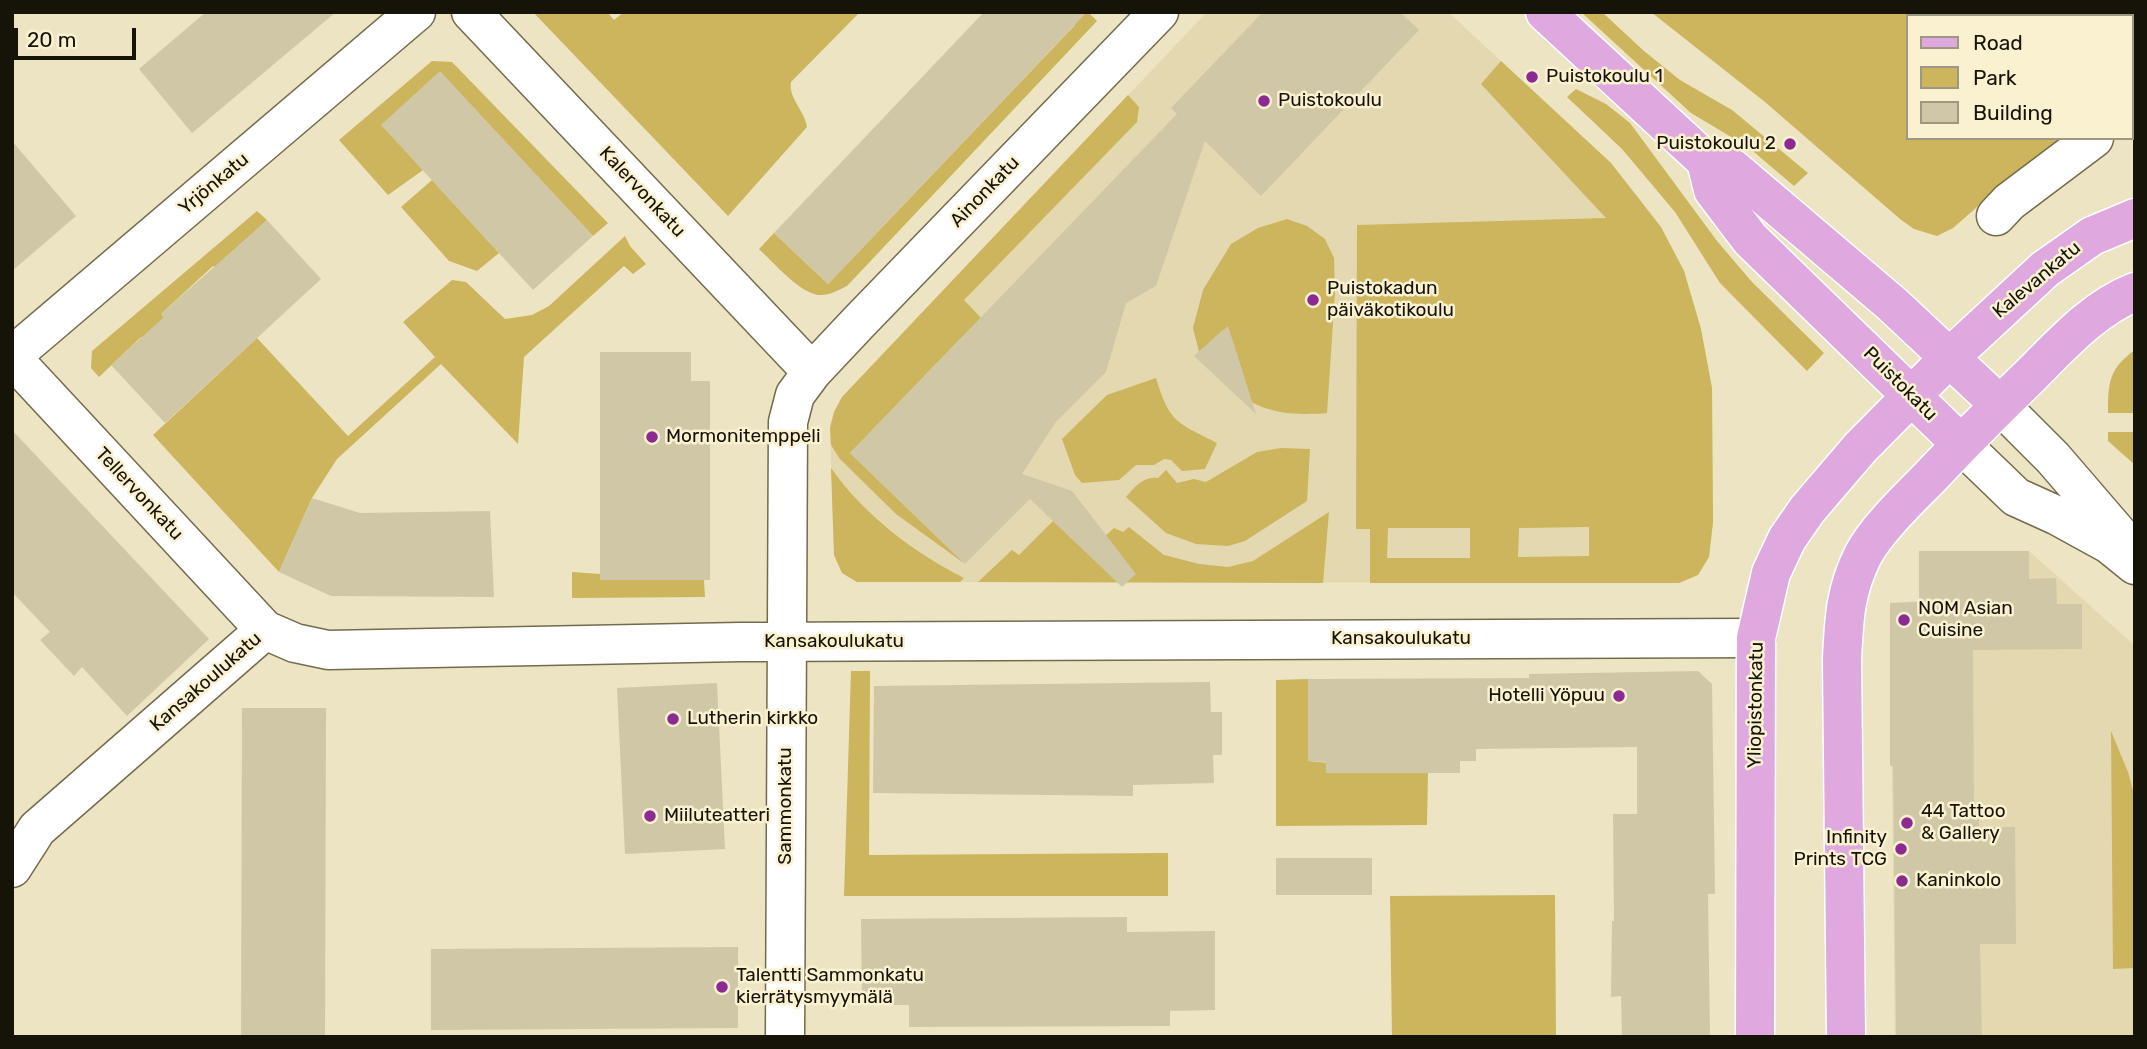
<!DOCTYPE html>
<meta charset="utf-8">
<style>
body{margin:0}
#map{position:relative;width:2147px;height:1049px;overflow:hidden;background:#ede4c3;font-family:Rubik,sans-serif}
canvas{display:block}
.frame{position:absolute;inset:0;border:14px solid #161308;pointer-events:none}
.legend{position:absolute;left:1906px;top:14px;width:228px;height:126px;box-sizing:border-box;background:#faf1d0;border:2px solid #9f9880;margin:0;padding:9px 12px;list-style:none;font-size:21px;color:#161308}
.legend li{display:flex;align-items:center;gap:14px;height:35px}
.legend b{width:35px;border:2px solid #9f9880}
.scale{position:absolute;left:14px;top:28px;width:122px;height:32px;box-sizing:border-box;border:4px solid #161308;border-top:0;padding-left:9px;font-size:21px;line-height:24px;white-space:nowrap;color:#161308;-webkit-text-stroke:5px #faf1d0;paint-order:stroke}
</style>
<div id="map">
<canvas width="2147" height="1049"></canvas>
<div class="frame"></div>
<ul class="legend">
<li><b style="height:9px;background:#dfa9e0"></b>Road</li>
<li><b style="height:19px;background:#ccb55c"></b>Park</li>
<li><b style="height:19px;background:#d0c7a7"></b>Building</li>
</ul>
<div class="scale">20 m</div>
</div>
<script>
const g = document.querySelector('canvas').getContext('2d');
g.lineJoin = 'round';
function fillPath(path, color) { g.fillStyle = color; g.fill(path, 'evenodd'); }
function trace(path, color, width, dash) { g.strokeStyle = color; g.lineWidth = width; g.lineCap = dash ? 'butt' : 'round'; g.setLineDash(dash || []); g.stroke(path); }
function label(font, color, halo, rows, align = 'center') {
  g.font = font + ' Rubik,sans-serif'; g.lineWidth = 5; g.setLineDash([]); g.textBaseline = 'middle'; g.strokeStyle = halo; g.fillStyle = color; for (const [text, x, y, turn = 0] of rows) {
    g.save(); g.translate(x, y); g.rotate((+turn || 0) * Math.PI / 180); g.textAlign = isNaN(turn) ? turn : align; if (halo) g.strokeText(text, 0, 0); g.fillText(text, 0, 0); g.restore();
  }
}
const built = new Path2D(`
 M 1207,12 L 1448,12 L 1611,163 L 1661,227 L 1684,271 L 1701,329 L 1712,388 L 1713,522 L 1709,557 L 1698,575 L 1679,583 L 1642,583 L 857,582 L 842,573 L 834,555 L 830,428 L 834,412 L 842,397 Z
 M 1919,551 L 2029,551 L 2135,646 L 2135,1037 L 1895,1037 L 1890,603 L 1919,601 Z`);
const green = new Path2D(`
 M 533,12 L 607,12 L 614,20 L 624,12 L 860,12 L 791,82 C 788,98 805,111 807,127 L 728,216 Z
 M 1061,12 L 1088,12 L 1097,21 L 847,286 C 839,290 830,295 821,295 C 802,296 773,262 759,249 L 774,233 L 828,284 L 1075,25 Z
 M 1581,12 L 1602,12 L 1644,51 L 1680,80 L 1732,110 L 1808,173 L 1794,186 L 1748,147 L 1691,113 Z
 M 1651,12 L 2135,12 L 2135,88 L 2131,91 L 2131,16 L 1907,16 L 1907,138 L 2074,138 L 2009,179 L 1953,228 L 1937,236 L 1914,229 L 1900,219 L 1765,102 Z
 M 432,61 L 452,62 L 608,223 L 593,236 L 440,72 L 382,125 L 423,170 L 388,195 L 339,140 Z
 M 1501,61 L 1611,163 L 1661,227 L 1684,271 L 1701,329 L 1712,388 L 1713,522 L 1709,557 L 1698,575 L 1679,583 L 1370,583 L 1370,529 L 1356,529 L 1357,225 L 1606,218 L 1481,84 ZM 1589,527 L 1589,556 L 1518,557 L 1519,528 ZM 1470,528 L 1470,558 L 1387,558 L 1388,528 Z
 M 1576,89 L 1606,104 L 1630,123 L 1717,241 L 1752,282 L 1824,353 L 1807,371 L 1720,283 L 1675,212 L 1622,149 L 1567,97 Z
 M 1128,95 L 1139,107 L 1137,122 L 964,300 L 1001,339 L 959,340 L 850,453 L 965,564 L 896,514 L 840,459 L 831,445 L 830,428 L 834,412 L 842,397 Z
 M 432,180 L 499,253 L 477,271 L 449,261 L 401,207 Z
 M 257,211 L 267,220 L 238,247 L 224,277 L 213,266 L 161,314 L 171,325 L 140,338 L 99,377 L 91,368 L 92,351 Z
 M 1287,219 L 1307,226 L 1325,239 L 1334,258 L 1335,293 L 1327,413 C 1287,416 1260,413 1229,386 L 1244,377 L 1232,340 L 1223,330 L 1199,352 L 1193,328 L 1203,290 L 1231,244 L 1258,228 Z
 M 625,236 L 630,246 L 646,264 L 633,274 L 624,266 L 524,357 L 518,444 L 441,364 L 337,459 L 312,498 L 279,572 L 153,435 L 257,338 L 348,436 L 435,357 L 403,322 L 452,280 L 466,282 L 505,319 L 532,315 L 549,306 Z
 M 2135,350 L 2135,413 L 2108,413 C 2108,383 2109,368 2135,350 Z
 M 1156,378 C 1170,424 1177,422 1217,443 L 1205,469 L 1182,471 L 1171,460 L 1164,459 L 1154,465 L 1136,465 L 1119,480 L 1082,483 L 1075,475 L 1062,439 L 1107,395 Z
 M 2108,432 L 2135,432 L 2135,465 L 2108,441 Z
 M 1281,448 L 1310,449 L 1307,501 L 1245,541 L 1228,546 L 1196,544 L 1166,533 L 1126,497 C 1135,487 1143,476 1158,478 L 1166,470 L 1177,483 L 1194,479 L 1206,482 L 1257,452 Z
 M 831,468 C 864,515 913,552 964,578 L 960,582 L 857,582 L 842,573 L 834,555 Z
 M 1329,512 L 1323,583 L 978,582 L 1012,550 L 1019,555 L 1053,521 L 1087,553 L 1114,528 L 1123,532 L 1129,527 L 1164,555 L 1199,564 L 1228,567 L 1253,561 Z
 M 572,572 L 600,574 L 601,580 L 704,580 L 705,597 L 572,598 Z
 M 851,671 L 870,671 L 869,855 L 1168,853 L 1168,896 L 844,896 Z
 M 1308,679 L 1308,761 L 1428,772 L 1427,825 L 1276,826 L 1276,680 Z
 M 2111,731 L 2128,772 L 2135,798 L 2135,968 L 2113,969 Z
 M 1555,895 L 1556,1037 L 1392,1037 L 1390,896 Z`);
const building = new Path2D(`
 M 206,12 L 336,12 L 192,133 L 139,69 Z
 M 984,12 L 1087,12 L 828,284 L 774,233 Z
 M 1263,12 L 1400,12 L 1419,30 L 1261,196 L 1205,141 L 1156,286 L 1126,303 L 1106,372 L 1055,423 L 1022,474 L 1072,491 L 1136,574 L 1122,587 L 1030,499 L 965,564 L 850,453 L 1177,114 L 1171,108 Z
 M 440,71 L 593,236 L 533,290 L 381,125 Z
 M 12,141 L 76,216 L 12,271 Z
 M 267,220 L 321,279 L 165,423 L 111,365 L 164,317 L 161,314 Z
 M 1228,326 L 1256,414 L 1194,356 Z
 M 600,352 L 691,352 L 691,381 L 710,381 L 710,580 L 600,580 Z
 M 12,430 L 209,639 L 127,716 L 82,667 L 74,676 L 40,640 L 50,632 L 12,592 Z
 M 312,498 L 360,513 L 490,511 L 494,597 L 331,596 L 279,572 Z
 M 1919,551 L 2029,551 L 2029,579 L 2056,578 L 2057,604 L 2082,604 L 2082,649 L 1973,650 L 1974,803 L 1979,803 L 1979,827 L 2015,827 L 2016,944 L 1980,944 L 1982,1037 L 1896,1037 L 1893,766 L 1890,766 L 1890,603 L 1919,602 Z
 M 1698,671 L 1712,684 L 1715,894 L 1708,894 L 1710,1037 L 1622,1037 L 1621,996 L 1611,997 L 1612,921 L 1614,921 L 1613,814 L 1637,814 L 1637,747 L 1476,749 L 1476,761 L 1460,761 L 1460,773 L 1326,773 L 1326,762 L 1308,761 L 1308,679 L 1529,678 L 1529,674 Z
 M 1210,682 L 1211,712 L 1222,712 L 1222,755 L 1213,755 L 1214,783 L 1133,785 L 1133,796 L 873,793 L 874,686 Z
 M 717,683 L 725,849 L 625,854 L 617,688 Z
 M 242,708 L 326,708 L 325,1037 L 241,1037 Z
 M 1276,858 L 1372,858 L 1372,895 L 1276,895 Z
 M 1127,917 L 1127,932 L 1215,931 L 1215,1010 L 1170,1011 L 1170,1026 L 909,1027 L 909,1005 L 862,1005 L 861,919 Z
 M 738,947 L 738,1028 L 431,1030 L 431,949 Z`);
const minor = new Path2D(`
 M 471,12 L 812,372
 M 2131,107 L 2135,104
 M 1996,216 L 2009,202 L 2094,138
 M 12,356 L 416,12
 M 12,358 L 265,630 L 295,643 L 328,650 L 740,642 L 1756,638
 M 2000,405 L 2053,458 L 2127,544
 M 1961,444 L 2016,497 L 2058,516 L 2109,544 L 2135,565
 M 12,868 L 37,829 L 265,630
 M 785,1037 L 788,422 L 795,395 L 812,372 L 859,322 L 1159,12`);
const major = new Path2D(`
 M 1545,12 L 1706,161 L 1732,168 L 1892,304 L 2000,405
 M 1706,161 L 1713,190 L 1750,239 L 1961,444
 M 1755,1037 L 1756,638 L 1771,573 L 1787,539 L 1807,510 L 1860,448 L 1950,357 L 2045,269 L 2092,236 L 2135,218
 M 1846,1037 L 1842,659 C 1844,619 1845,591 1863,555 C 1878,527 1911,497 1933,474 C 1965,440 1998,407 2031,375 C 2062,344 2094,308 2135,292`);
const markers = [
 [1532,77,7,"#8d2a92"],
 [1264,101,7,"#8d2a92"],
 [1790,144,7,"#8d2a92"],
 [1313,300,7,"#8d2a92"],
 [652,437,7,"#8d2a92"],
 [1904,620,7,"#8d2a92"],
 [1619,696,7,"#8d2a92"],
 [673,719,7,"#8d2a92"],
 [650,816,7,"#8d2a92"],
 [1907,823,7,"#8d2a92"],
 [1901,849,7,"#8d2a92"],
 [1902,881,7,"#8d2a92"],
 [722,987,7,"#8d2a92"]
];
const poiNames = [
 ["Puistokoulu 1",1546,77],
 ["Puistokoulu",1278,101],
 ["Puistokoulu 2",1776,144,"right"],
 ["Puistokadun",1327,289],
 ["päiväkotikoulu",1327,311],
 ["Mormonitemppeli",666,437],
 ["NOM Asian",1918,609],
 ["Cuisine",1918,631],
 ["Hotelli Yöpuu",1605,696,"right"],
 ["Lutherin kirkko",687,719],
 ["44 Tattoo",1921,812],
 ["& Gallery",1921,834],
 ["Miiluteatteri",664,816],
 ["Infinity",1887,838,"right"],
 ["Prints TCG",1887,860,"right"],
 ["Kaninkolo",1916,881],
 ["Talentti Sammonkatu",736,976],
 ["kierrätysmyymälä",736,998]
];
const streetNames = [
 ["Yrjönkatu",214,184,-40],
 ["Kalervonkatu",642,192,47],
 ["Ainonkatu",985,192,-46],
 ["Kalevankatu",2037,280,-40],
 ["Puistokatu",1900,384,45],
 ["Tellervonkatu",139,494,47],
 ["Kansakoulukatu",1401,639],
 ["Kansakoulukatu",834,642],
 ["Kansakoulukatu",206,682,-41],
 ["Yliopistonkatu",1756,705,-89],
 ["Sammonkatu",786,806,-90]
];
fillPath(built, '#e3d8b0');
fillPath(green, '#ccb55c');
fillPath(building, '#d0c7a7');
trace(minor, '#736b4d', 41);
trace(major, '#fff', 41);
trace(minor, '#fff', 38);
trace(major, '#dfa9e0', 38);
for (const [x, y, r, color] of markers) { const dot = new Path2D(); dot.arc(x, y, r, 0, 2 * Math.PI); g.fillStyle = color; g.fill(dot); trace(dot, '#faf1d0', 2.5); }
label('19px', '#161308', '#faf1d0', poiNames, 'left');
label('19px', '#161308', '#faf1d0', streetNames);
</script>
